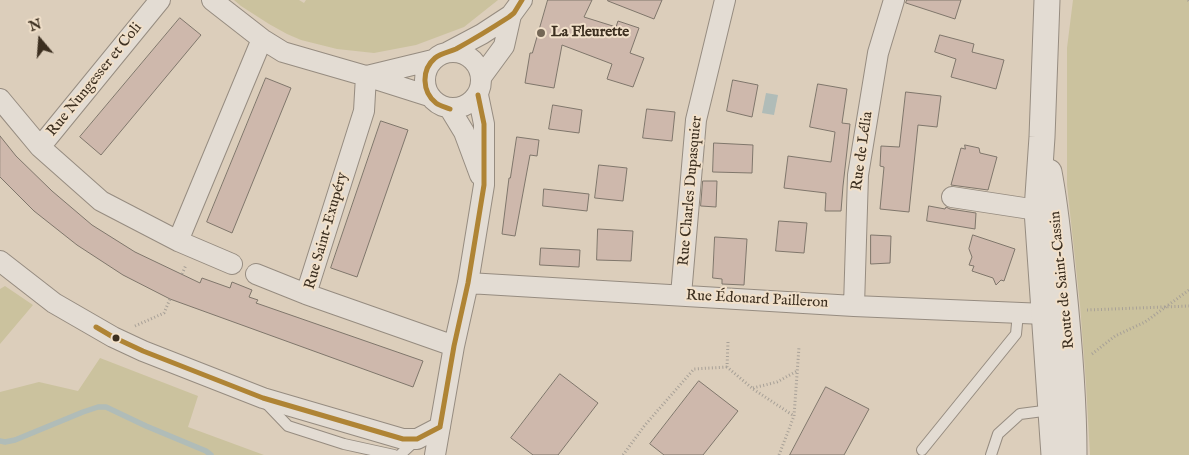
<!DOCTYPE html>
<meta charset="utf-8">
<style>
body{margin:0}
#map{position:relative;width:1189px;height:455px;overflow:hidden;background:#dccebb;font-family:"IM FELL English",serif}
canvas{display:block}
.north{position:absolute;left:15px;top:15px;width:50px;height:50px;-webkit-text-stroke:4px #f1e0ca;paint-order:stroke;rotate:342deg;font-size:14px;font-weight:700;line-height:20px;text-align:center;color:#3c2f20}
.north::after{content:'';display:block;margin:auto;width:18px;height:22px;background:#3c2f20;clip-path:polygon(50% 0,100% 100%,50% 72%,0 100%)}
</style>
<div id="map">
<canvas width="1189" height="455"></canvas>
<div class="north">N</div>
</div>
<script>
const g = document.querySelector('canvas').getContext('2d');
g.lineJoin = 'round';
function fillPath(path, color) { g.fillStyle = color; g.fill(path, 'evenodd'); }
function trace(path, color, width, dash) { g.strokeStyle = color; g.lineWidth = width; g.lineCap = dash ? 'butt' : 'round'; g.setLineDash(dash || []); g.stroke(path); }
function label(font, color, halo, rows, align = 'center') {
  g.font = font + ' "IM FELL English",serif'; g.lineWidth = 4; g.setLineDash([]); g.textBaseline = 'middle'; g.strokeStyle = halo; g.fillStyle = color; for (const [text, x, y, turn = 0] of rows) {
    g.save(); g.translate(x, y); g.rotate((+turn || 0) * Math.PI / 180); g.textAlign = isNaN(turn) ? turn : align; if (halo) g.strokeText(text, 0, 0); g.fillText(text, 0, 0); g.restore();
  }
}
const green = new Path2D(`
 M 234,0 L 299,0 L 304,3 L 306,0 L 498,0 L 464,27 L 416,45 L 374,53 L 337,49 L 301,40 L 287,34 L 269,24 L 241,6 Z
 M 1073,0 L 1189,0 L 1189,455 L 1090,455 L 1086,384 L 1080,305 L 1067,185 L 1067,48 Z
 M 5,286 L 33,305 L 0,344 L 0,289 Z
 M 100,358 L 198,396 L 188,427 L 264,455 L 0,455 L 0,392 L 39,382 L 78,391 Z`);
const water = new Path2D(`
 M 766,93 L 778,95 L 774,115 L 762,113 Z`);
const stream = new Path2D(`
 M 0,441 L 5,442 L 15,440 L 83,412 L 98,407 L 106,407 L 146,426 L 206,451 L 211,455`);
const building = new Path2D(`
 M 548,0 L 592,0 L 584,17 L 616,27 L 618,21 L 639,28 L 630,53 L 644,58 L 633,87 L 607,79 L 612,64 L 562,45 L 554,88 L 525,83 L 530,53 L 532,53 Z
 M 608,0 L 662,0 L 654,19 L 608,1 Z
 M 907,0 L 961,0 L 955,19 L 906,3 Z
 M 180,18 L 201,35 L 101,155 L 80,137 Z
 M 940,35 L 974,44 L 972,52 L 1004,60 L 996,89 L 951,77 L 956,59 L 935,52 Z
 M 266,78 L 291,88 L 232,233 L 207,222 Z
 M 733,80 L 758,85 L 752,117 L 727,111 Z
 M 818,84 L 847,89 L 842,123 L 850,124 L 843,186 L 841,211 L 825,211 L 826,193 L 784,188 L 788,156 L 831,162 L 835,132 L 810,127 Z
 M 906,92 L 941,96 L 937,127 L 918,125 L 909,212 L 880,209 L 884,167 L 880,166 L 881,146 L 899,147 Z
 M 553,105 L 582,110 L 579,133 L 549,129 Z
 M 647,109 L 675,112 L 672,141 L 643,138 Z
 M 381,121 L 408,130 L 357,277 L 331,268 Z
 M 0,136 L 16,156 L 52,191 L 92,225 L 135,252 L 200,283 L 202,278 L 230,288 L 232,282 L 252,290 L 249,297 L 258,300 L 256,303 L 423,361 L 413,387 L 170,299 L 123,275 L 77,245 L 34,211 L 0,177 Z
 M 517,137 L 539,140 L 537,156 L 530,155 L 515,236 L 502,234 L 509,178 L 510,178 Z
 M 714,143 L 753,145 L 752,173 L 713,172 Z
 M 965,145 L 979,148 L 980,153 L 997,157 L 988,190 L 951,185 L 961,148 L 965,149 Z
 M 599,165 L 627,168 L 623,201 L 595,198 Z
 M 703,181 L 717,181 L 716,207 L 701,206 Z
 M 544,189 L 589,194 L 587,211 L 543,206 Z
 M 929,206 L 945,209 L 946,207 L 950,209 L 976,213 L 975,229 L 927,221 Z
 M 779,221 L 807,223 L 804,253 L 776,251 Z
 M 598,229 L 633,231 L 631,261 L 597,260 Z
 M 871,235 L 891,236 L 890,263 L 871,264 Z
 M 973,235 L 1015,249 L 1004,281 L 1001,280 L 996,285 L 993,278 L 972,271 L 974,266 L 969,265 L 972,257 L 969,249 Z
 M 715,237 L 747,239 L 744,285 L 722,284 L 722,279 L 713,278 Z
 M 541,248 L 580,250 L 579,267 L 540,265 Z
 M 560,374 L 598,403 L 558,455 L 533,455 L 511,438 Z
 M 699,381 L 738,411 L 703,455 L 664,455 L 650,444 Z
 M 826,387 L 869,409 L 844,455 L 790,455 Z`);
const path = new Path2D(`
 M 1188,0 L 1189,1
 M 182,274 L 186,265
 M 1087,310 L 1189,306
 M 135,326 L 164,313 L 170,299
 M 728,342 L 727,367 L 753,389 L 794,416
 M 1092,354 L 1115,336 L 1145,322 L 1189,290
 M 753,388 L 777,382 L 797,371
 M 623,455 L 645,425 L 694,369 L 727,367
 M 779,455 L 794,416 L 799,347`);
const service = new Path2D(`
 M 266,403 L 288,426 L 344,444 L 394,455
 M 922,450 L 1016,334 L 1018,313
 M 400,455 L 416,440
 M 991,455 L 998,434 L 1020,414 L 1051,410`);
const minor = new Path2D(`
 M 212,0 L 262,39 L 283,52 L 366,76 L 429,96
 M425 80a28 28 0 1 1 56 0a28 28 0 1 1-56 0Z
 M 448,52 L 482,34 L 511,15
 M 366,76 L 364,111 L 306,294 L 454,346
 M 367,76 L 433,60
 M 482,76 L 504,46 L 511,15 L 522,0
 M 0,99 L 40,147 L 101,201 L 178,241 L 232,264
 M 450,109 L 464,132 L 480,175
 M 40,147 L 160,0
 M 952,197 L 1037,210 L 1051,208
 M 178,241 L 262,39
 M 0,261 L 54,303 L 113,337 L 143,351 L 263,398 L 403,439 L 417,439 L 440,427
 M 256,274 L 306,294
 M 468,283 L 854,306 L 1045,314
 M 681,295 L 696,120 L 725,0
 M 854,306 L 858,175 L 878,53 L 894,0
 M 435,455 L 454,346 L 468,283 L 484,185 L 484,124 L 478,95`);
const tertiary = new Path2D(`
 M 1047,0 L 1042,137 L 1037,210 L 1054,455
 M 1049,172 C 1056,208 1059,244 1063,281 C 1069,339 1074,397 1074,455`);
const bus1 = new Path2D(`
 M 450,109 C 445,107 440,106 436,103 C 422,92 421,70 435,58 C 441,53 449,52 456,49 C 474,39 492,28 509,17 L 514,13 L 522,0
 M 96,327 L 113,337 L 143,351 L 263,398 L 403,439 L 417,439 L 440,427
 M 440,427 L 454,346 L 468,283 L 484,185 L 484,124 L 478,95`);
const markers = [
 [541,33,5,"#746756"],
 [116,338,4.5,"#3c2f20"]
];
const poiNames = [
 ["La Fleurette",551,33]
];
const streetNames = [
 ["Rue Nungesser et Coli",95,80,-51],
 ["Rue de Lélia",863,151,-82],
 ["Rue Charles Dupasquier",691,191,-85],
 ["Rue Saint-Exupéry",327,231,-74],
 ["Route de Saint-Cassin",1063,280,-96],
 ["Rue Édouard Pailleron",757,300,3]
];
fillPath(green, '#cbc29e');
fillPath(water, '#b0bcb8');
trace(stream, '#b0bcb8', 5.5);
fillPath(building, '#ceb8ac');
trace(building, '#7f766b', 1);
trace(service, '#968c80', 12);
trace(minor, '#968c80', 22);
trace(tertiary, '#968c80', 27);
trace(path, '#a7a097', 3, [1, 2.5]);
trace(service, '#e3dcd3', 10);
trace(minor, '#e3dcd3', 20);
trace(tertiary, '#e3dcd3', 25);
trace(bus1, '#af8435', 5);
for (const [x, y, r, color] of markers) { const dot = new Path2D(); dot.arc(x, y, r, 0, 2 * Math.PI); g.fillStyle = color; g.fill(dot); trace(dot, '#f1e0ca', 2); }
label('bold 15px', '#3c2f20', '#f1e0ca', poiNames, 'left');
label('15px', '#3c2f20', '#f1e0ca', streetNames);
</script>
